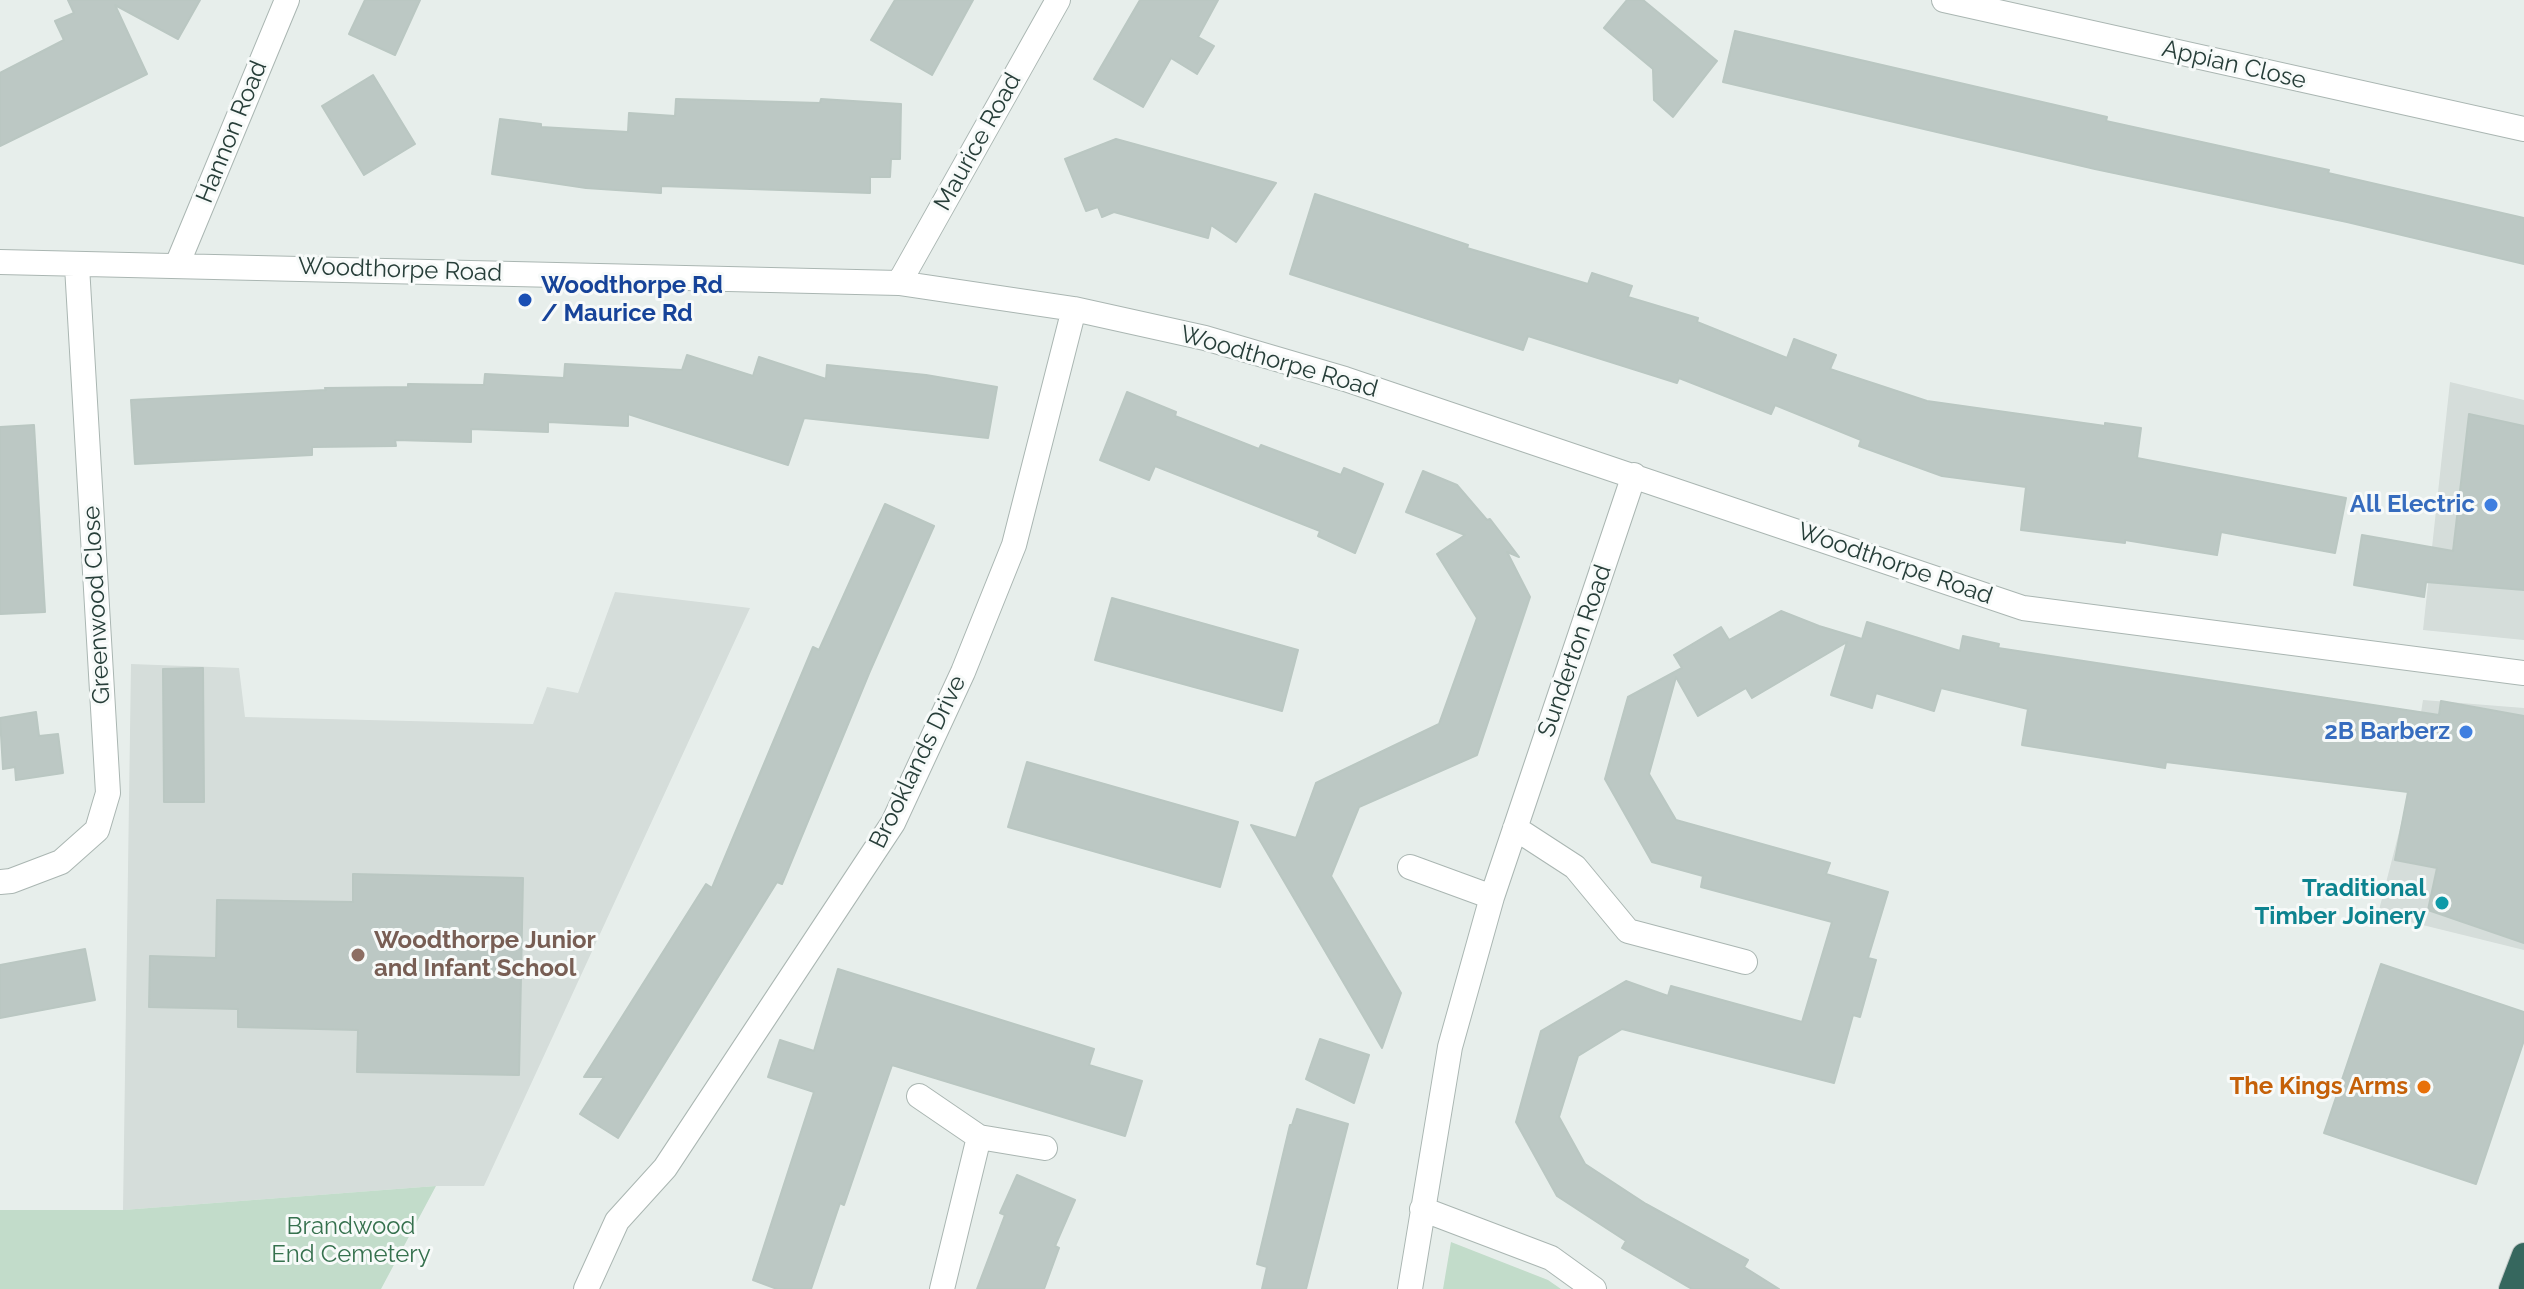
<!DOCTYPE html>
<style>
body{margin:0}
canvas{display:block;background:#e7eeeb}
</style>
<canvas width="2524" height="1289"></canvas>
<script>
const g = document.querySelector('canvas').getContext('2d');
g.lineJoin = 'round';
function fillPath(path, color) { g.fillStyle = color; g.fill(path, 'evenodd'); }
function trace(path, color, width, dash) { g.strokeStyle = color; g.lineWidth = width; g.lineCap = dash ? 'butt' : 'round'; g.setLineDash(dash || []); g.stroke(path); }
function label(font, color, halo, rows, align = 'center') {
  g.font = font + ' Raleway,sans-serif'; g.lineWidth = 6; g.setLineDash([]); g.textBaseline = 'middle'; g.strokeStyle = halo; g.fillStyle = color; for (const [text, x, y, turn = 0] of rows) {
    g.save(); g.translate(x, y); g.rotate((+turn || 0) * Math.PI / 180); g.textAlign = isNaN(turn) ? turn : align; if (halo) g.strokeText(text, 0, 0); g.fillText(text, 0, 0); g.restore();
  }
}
const built = new Path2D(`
 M 2450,382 L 2524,400 L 2524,640 L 2423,630 Z
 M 615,592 L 750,608 L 484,1186 L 436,1186 L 123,1210 L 131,664 L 239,668 L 245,717 L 533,724 L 547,687 L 578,693 Z
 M 2423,700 L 2524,708 L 2524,950 L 2378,914 L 2407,801 Z`);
const green = new Path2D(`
 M 436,1186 L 381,1289 L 0,1289 L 0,1210 L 123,1210 Z
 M 1451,1242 L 1548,1280 L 1561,1289 L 1443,1289 Z`);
const building = new Path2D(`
 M 68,0 L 200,0 L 178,39 L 115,5 L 147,74 L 0,146 L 0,73 L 64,40 L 55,21 L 74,13 Z
 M 365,0 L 420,0 L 395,55 L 349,34 Z
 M 895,0 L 973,0 L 932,75 L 871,40 Z
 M 1140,0 L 1218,0 L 1198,37 L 1214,46 L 1197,74 L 1171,58 L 1143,107 L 1094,79 Z
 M 1627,0 L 1643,0 L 1717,61 L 1673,117 L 1654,100 L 1653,69 L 1604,28 Z
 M 1735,31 L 2107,117 L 2106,121 L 2329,170 L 2328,173 L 2524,218 L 2524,264 L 2347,222 L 2095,169 L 1723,82 Z
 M 373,75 L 415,144 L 364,175 L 322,106 Z
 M 676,99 L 820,103 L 821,99 L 901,104 L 900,159 L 891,159 L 890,177 L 870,177 L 870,193 L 661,186 L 661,193 L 586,188 L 492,174 L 500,119 L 541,124 L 541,127 L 628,132 L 629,113 L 675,116 Z
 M 1116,139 L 1276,183 L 1236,242 L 1211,225 L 1208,238 L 1114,212 L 1102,217 L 1098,207 L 1086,211 L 1065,159 Z
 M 1315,194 L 1468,245 L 1467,248 L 1588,284 L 1592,273 L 1632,286 L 1628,297 L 1698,318 L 1697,322 L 1787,358 L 1794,339 L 1836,355 L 1830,369 L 1927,401 L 2105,426 L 2105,423 L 2141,428 L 2137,458 L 2346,498 L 2335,553 L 2221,532 L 2217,555 L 2125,540 L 2125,543 L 2021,530 L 2026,487 L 1942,476 L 1859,446 L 1861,440 L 1775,405 L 1771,414 L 1679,378 L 1677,383 L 1528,336 L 1523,350 L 1290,274 Z
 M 687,355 L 753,376 L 759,357 L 826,379 L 827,365 L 926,375 L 997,387 L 988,438 L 804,418 L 788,465 L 628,414 L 628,426 L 548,422 L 548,432 L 471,429 L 471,442 L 395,440 L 396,446 L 312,447 L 312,455 L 135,464 L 131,400 L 326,390 L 325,388 L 408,387 L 408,384 L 484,385 L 485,374 L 564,378 L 565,364 L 682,370 Z
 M 1127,392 L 1176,412 L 1175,416 L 1259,449 L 1261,445 L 1341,475 L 1344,468 L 1383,484 L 1355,553 L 1318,536 L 1320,531 L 1155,466 L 1149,480 L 1100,460 Z
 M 2469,414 L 2524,426 L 2524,590 L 2426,582 L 2424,597 L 2354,585 L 2362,535 L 2453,551 Z
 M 34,425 L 45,612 L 0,614 L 0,427 Z
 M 1423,471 L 1457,485 L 1487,520 L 1490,519 L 1519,557 L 1507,552 L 1530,597 L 1477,755 L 1359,807 L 1331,876 L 1401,993 L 1382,1048 L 1251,825 L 1296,838 L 1316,783 L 1439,724 L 1477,618 L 1437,554 L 1465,535 L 1406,512 Z
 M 885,504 L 934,526 L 870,671 L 782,884 L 777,882 L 618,1138 L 580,1114 L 604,1077 L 584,1077 L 706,884 L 712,888 L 813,647 L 819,650 Z
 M 1112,598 L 1298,650 L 1282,711 L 1095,660 Z
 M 1781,611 L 1819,626 L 1862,639 L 1867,622 L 1960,651 L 1963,636 L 1999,644 L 1998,648 L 2439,715 L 2441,701 L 2524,716 L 2524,943 L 2428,910 L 2437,868 L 2395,860 L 2408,792 L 2166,762 L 2165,768 L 2022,745 L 2028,709 L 1941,688 L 1934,711 L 1876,693 L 1872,708 L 1831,695 L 1847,642 L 1752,698 L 1746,688 L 1698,716 L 1676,677 L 1649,774 L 1676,820 L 1830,863 L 1826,874 L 1888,892 L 1868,958 L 1876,960 L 1860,1017 L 1853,1015 L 1834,1083 L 1622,1029 L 1578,1056 L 1559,1117 L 1585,1164 L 1646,1204 L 1748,1260 L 1744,1267 L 1779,1289 L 1692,1289 L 1622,1248 L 1626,1241 L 1557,1196 L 1516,1122 L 1541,1031 L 1626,981 L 1668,996 L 1671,986 L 1802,1022 L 1832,922 L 1701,887 L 1703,876 L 1652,862 L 1605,779 L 1628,697 L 1682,668 L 1674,655 L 1721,627 L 1729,640 Z
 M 203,668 L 204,802 L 164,802 L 163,669 Z
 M 36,712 L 39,736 L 58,734 L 63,773 L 16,780 L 15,767 L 3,769 L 0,718 Z
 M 1027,762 L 1238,822 L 1220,887 L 1008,827 Z
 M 353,874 L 523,878 L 519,1075 L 357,1072 L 358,1030 L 238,1027 L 238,1009 L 149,1007 L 150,956 L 216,958 L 217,900 L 353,902 Z
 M 85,949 L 95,1000 L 0,1018 L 0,965 Z
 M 2381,964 L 2524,1012 L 2524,1040 L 2476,1184 L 2324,1133 Z
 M 838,969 L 1094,1049 L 1089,1065 L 1142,1081 L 1125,1136 L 892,1065 L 844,1205 L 840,1203 L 811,1289 L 777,1289 L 753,1280 L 814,1092 L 768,1077 L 780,1040 L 814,1051 Z
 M 1320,1039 L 1369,1055 L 1354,1103 L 1306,1079 Z
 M 1297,1109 L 1348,1124 L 1306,1289 L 1262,1289 L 1267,1267 L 1257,1264 L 1290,1125 L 1292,1125 Z
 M 1017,1175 L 1075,1200 L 1055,1246 L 1059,1248 L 1044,1289 L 977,1289 L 1005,1215 L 1000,1213 Z`);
const minor = new Path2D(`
 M 1944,0 L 2524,129
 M 0,262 L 899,283 L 1074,309 L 1205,338 L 1345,379 L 2023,608 L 2524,673
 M 177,265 L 287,0
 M 899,283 L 1058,0
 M 1515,828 L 1575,867 L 1628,931 L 1745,962
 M 1410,867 L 1492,897
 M 0,882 L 11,881 L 61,862 L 97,830 L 108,793 L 77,266
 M 919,1096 L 979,1137 L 1045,1148
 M 1422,1209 L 1551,1258 L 1594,1289
 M 586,1289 L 617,1221 L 665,1168 L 893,823 L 963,672 L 1014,545 L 1074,309
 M 942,1289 L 979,1137
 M 1410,1289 L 1450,1047 L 1492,897 L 1634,475`);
const highway = new Path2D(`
 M 2511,1289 L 2524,1255`);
const markers = [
 [525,300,8,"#1a4fb4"],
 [2491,505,8,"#3f7fe0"],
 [2466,732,8,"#3f7fe0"],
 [2442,903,8,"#0f9aa8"],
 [358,955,8,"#8d6e63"],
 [2424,1087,8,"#e8710a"]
];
const streetNames = [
 ["Appian Close",2234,65,13],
 ["Hannon Road",232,132,-68],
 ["Maurice Road",978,142,-61],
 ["Woodthorpe Road",400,270,2],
 ["Woodthorpe Road",1279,362,16],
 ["Woodthorpe Road",1895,564,19],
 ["Greenwood Close",97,605,-93],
 ["Sunderton Road",1575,651,-71],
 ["Brooklands Drive",918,762,-64]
];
const transitNames = [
 ["Woodthorpe Rd",541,286],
 ["/ Maurice Rd",541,314]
];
const shopNames = [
 ["All Electric",2475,505],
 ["2B Barberz",2450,732]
];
const cultureNames = [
 ["Traditional",2426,889],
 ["Timber Joinery",2426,917]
];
const educationNames = [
 ["Woodthorpe Junior",374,941],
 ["and Infant School",374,969]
];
const foodNames = [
 ["The Kings Arms",2408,1087]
];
const parkNames = [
 ["Brandwood",351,1227],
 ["End Cemetery",351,1255]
];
fillPath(built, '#d5ddda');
fillPath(green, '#c2dcca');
fillPath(building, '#bcc8c4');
trace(building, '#bac7c2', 2);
trace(minor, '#aab6b2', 26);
trace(highway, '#c3c9c8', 26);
trace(minor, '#fff', 24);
trace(highway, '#36675e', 24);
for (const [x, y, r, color] of markers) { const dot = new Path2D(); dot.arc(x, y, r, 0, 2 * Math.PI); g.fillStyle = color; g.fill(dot); trace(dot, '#f7faf9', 3); }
label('24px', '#273e39', '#f7faf9', streetNames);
label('bold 24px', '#164399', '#f7faf9', transitNames, 'left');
label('bold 24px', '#366cbe', '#f7faf9', shopNames, 'right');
label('bold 24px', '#0d838f', '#f7faf9', cultureNames, 'right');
label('bold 24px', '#785e54', '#f7faf9', educationNames, 'left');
label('bold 24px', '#c56008', '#f7faf9', foodNames, 'right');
label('24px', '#36714e', '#f7faf9', parkNames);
</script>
